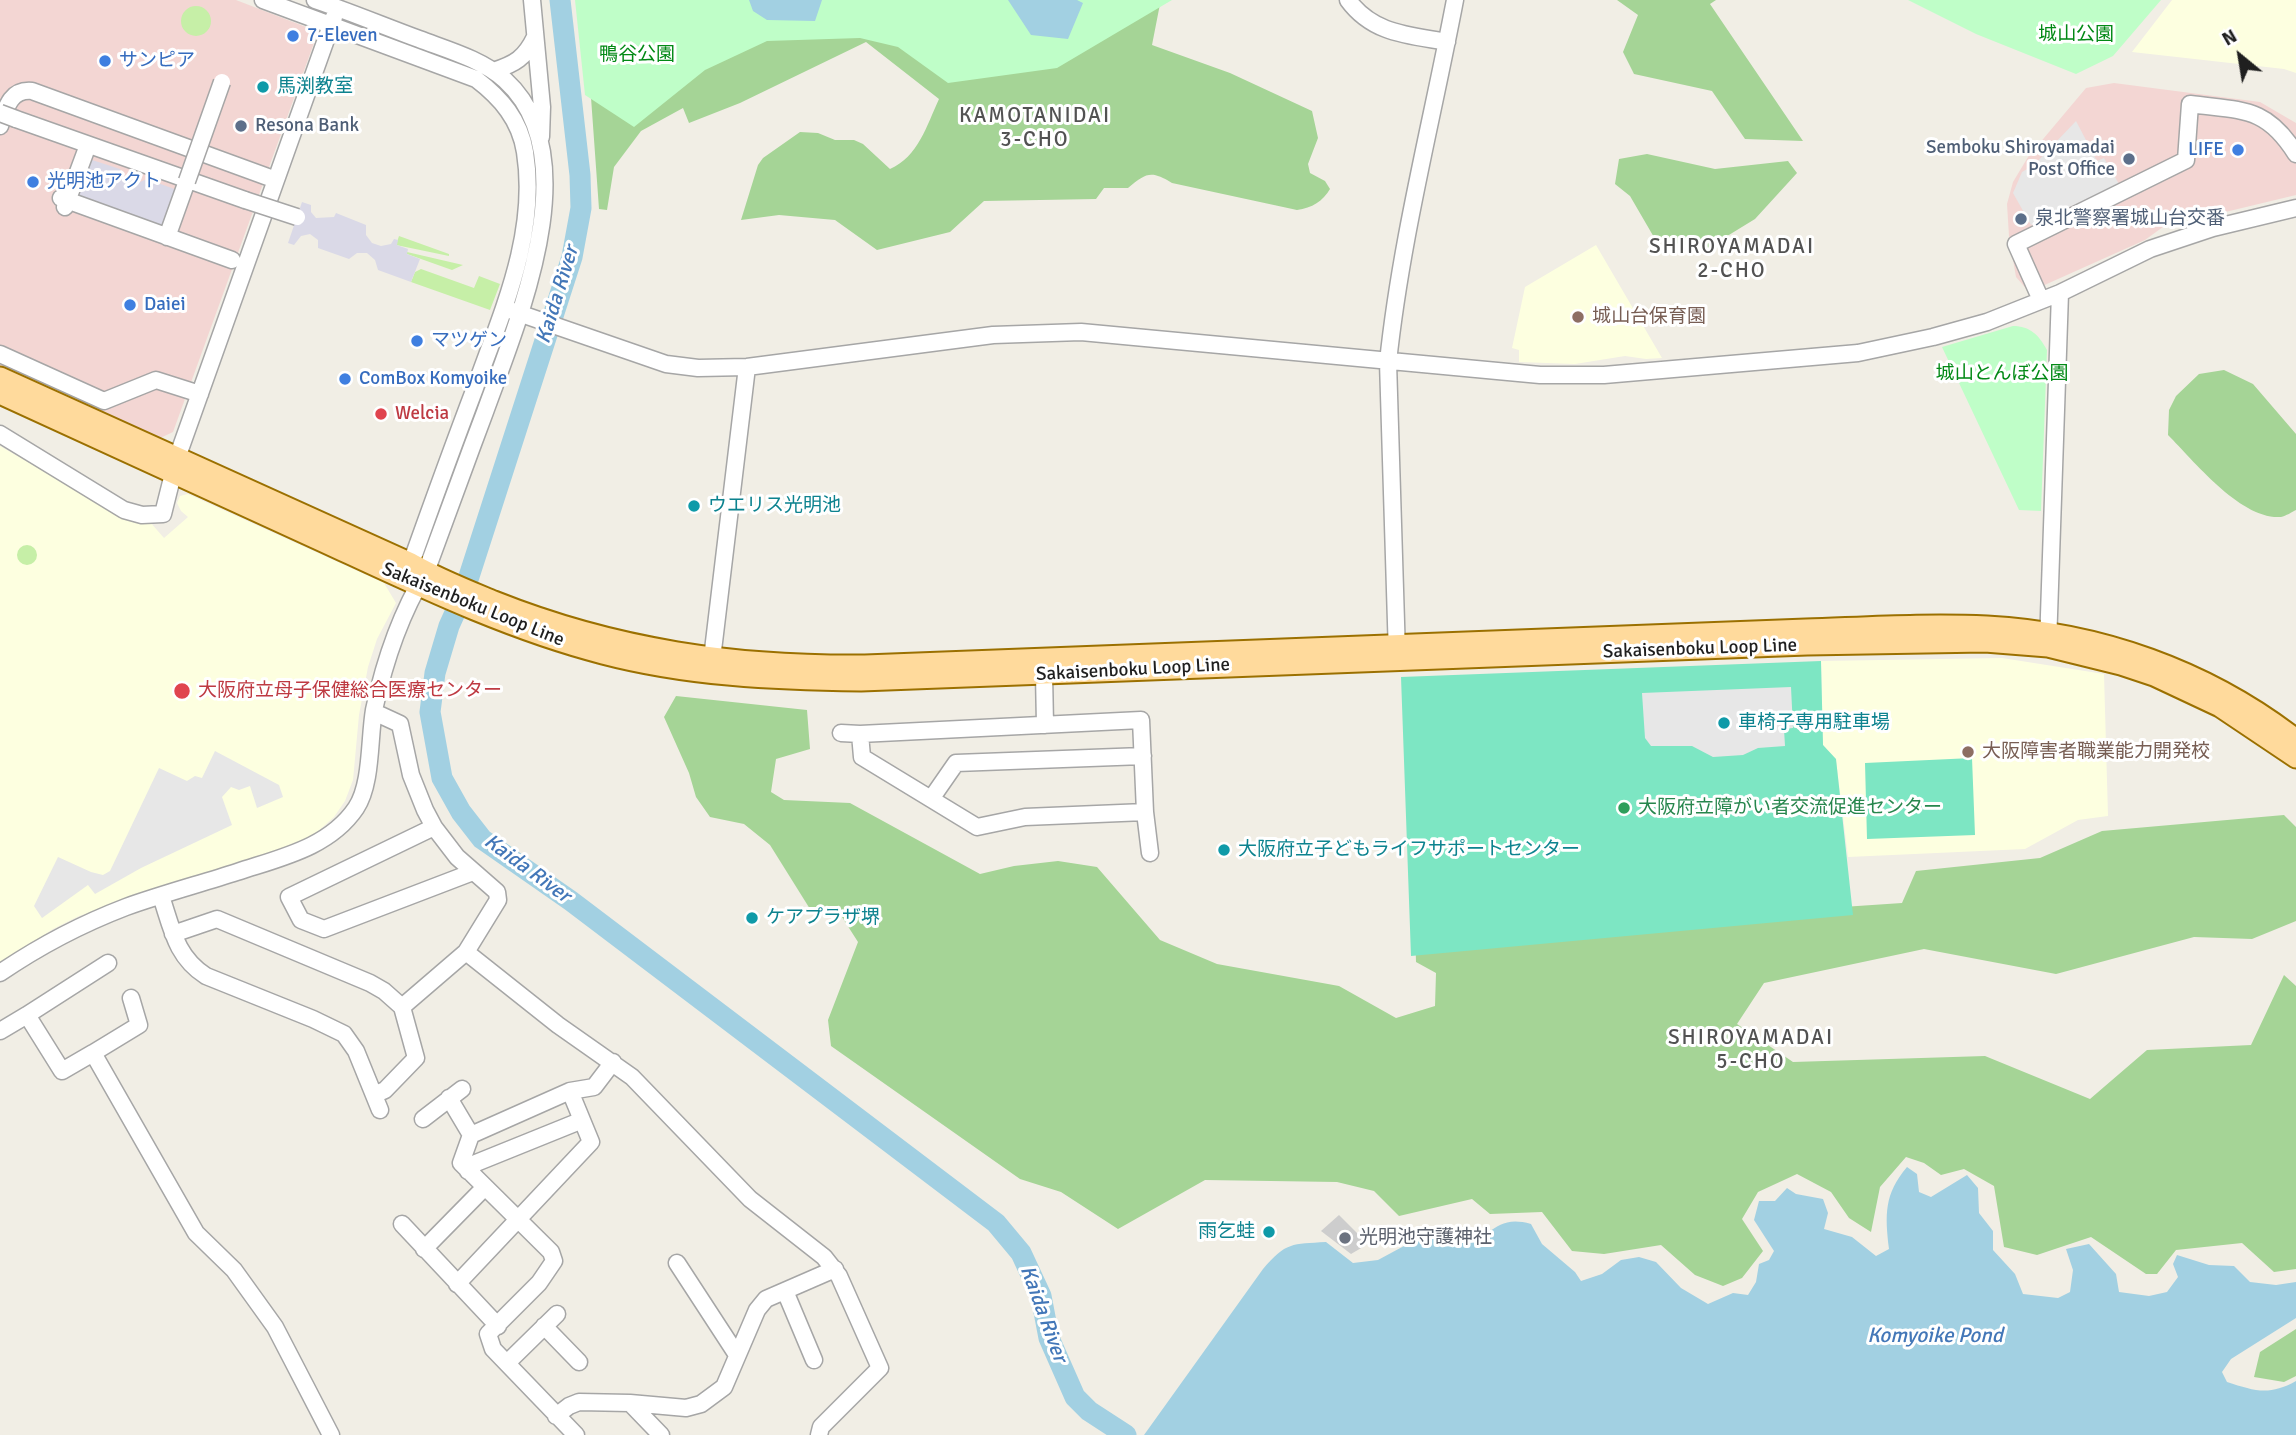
<!DOCTYPE html>
<meta charset="utf-8">
<style>
body{margin:0}
#map{position:relative;width:2296px;height:1435px;overflow:hidden;background:#f1eee5;font-family:Signika,sans-serif}
canvas{display:block}
.north{position:absolute;left:2205px;top:21px;width:70px;height:70px;-webkit-text-stroke:5px #fff;paint-order:stroke;rotate:330deg;font-size:19px;font-weight:700;line-height:28px;text-align:center;color:#1f1f1f}
.north::after{content:'';display:block;margin:auto;width:24px;height:32px;background:#1f1f1f;clip-path:polygon(50% 0,100% 100%,50% 72%,0 100%)}
</style>
<div id="map">
<canvas width="2296" height="1435"></canvas>
<div class="north">N</div>
</div>
<script>
const g = document.querySelector('canvas').getContext('2d');
g.lineJoin = 'round';
function fillPath(path, color) { g.fillStyle = color; g.fill(path, 'evenodd'); }
function trace(path, color, width, dash) { g.strokeStyle = color; g.lineWidth = width; g.lineCap = dash ? 'butt' : 'round'; g.setLineDash(dash || []); g.stroke(path); }
function label(font, color, halo, rows, align = 'center') {
  g.font = font + ' Signika,"Noto Sans JP",sans-serif'; g.lineWidth = 6; g.setLineDash([]); g.textBaseline = 'middle'; g.strokeStyle = halo; g.fillStyle = color; for (const [text, x, y, turn = 0] of rows) {
    g.save(); g.translate(x, y); g.rotate((+turn || 0) * Math.PI / 180); g.textAlign = isNaN(turn) ? turn : align; if (halo) g.strokeText(text, 0, 0); g.fillText(text, 0, 0); g.restore();
  }
}
const commercial = new Path2D(`
 M 0,0 L 236,0 L 306,27 L 314,43 L 173,432 L 156,440 L 0,367 Z
 M 2114,83 L 2260,102 L 2296,123 L 2296,195 L 2217,214 L 2192,215 L 2167,224 L 2145,240 L 2029,292 L 2016,277 L 2009,236 L 2007,204 L 2013,182 L 2028,157 L 2086,88 Z`);
const education = new Path2D(`
 M 2172,0 L 2296,0 L 2296,73 L 2284,69 L 2132,52 Z
 M 1596,245 L 1662,358 L 1646,359 L 1625,356 L 1575,364 L 1519,362 L 1519,350 L 1512,348 L 1525,287 Z
 M 0,446 L 126,519 L 132,516 L 150,522 L 164,538 L 188,517 L 181,511 L 177,503 L 180,496 L 188,494 L 384,583 L 396,603 L 377,639 L 368,667 L 359,715 L 353,780 L 345,801 L 334,817 L 316,833 L 279,852 L 79,916 L 53,929 L 0,964 Z
 M 2002,658 L 2104,674 L 2108,816 L 2078,820 L 2025,849 L 1848,857 L 1836,760 L 1823,745 L 1821,661 Z`);
const religious = new Path2D(`
 M 1339,1215 L 1368,1244 L 1351,1254 L 1321,1231 Z`);
const grass = new Path2D(`
 M181 21a15 15 0 1 1 30 0a15 15 0 1 1-30 0Z
 M 399,236 L 449,254 L 449,256 L 396,245 Z
 M 407,252 L 463,265 L 452,270 L 407,254 Z
 M 421,269 L 474,288 L 479,276 L 500,284 L 490,310 L 411,282 L 415,272 Z
 M17 555a10 10 0 1 1 20 0a10 10 0 1 1-20 0Z`);
const forest = new Path2D(`
 M 584,0 L 1160,4 L 1152,45 L 1230,73 L 1312,111 L 1318,138 L 1308,164 L 1310,173 L 1325,181 L 1330,189 C 1323,201 1312,208 1297,210 L 1172,183 C 1151,170 1146,173 1128,188 L 1104,188 L 1096,199 L 984,201 L 950,232 L 877,250 L 835,220 L 779,215 L 741,220 L 758,165 L 763,158 L 800,132 L 818,133 L 835,140 L 854,140 L 863,144 L 890,169 C 918,157 927,125 939,99 L 866,42 L 740,103 L 689,123 L 683,108 L 641,131 L 614,167 L 607,210 L 599,209 Z
 M 1617,0 L 1716,0 L 1710,4 L 1803,141 L 1745,139 L 1712,91 L 1634,74 L 1623,52 L 1638,15 Z
 M 1647,154 L 1715,169 L 1788,161 L 1797,173 L 1755,219 L 1706,249 L 1655,239 L 1630,196 L 1615,184 L 1619,159 Z
 M 2224,370 L 2253,384 L 2296,434 L 2296,510 C 2292,512 2286,516 2281,517 C 2241,520 2194,461 2168,435 L 2169,410 L 2176,396 L 2199,374 Z
 M 1409,691 L 1440,934 L 1902,903 L 1916,871 L 2040,858 L 2102,831 L 2284,815 L 2296,827 L 2296,921 L 2252,939 L 2194,937 L 2056,974 L 1924,949 L 1764,983 L 1737,1024 L 1793,1062 L 1985,1056 L 2090,1099 L 2147,1050 L 2251,1045 L 2284,975 L 2296,986 L 2296,1269 L 2274,1272 L 2242,1243 L 2176,1250 L 2157,1274 L 2146,1274 L 2091,1237 L 2037,1255 L 2004,1247 L 1994,1186 L 1964,1169 L 1941,1175 L 1924,1163 L 1906,1157 L 1880,1187 L 1871,1232 L 1849,1218 L 1831,1192 L 1797,1174 L 1758,1192 L 1742,1219 L 1763,1251 L 1742,1278 L 1723,1286 L 1695,1275 L 1661,1245 L 1604,1254 L 1572,1251 L 1542,1212 L 1490,1214 L 1472,1199 L 1399,1216 L 1374,1191 L 1337,1182 L 1205,1180 L 1118,1229 L 1061,1192 L 1020,1179 L 831,1046 L 828,1020 L 858,942 L 842,917 L 810,909 L 770,845 L 744,824 L 710,817 L 696,797 L 689,773 L 664,717 L 676,696 L 807,710 L 810,749 L 776,759 L 771,792 L 784,800 L 850,803 L 980,874 L 1014,866 L 1058,861 L 1097,867 L 1160,940 L 1217,964 L 1339,986 L 1396,1018 L 1435,1006 L 1436,973 L 1416,962 Z
 M 2296,1329 L 2296,1376 L 2284,1382 L 2254,1377 L 2260,1352 Z`);
const park = new Path2D(`
 M 575,0 L 1172,0 L 1057,68 L 948,83 L 898,47 L 860,38 L 767,41 L 705,70 L 634,127 L 585,95 Z
 M 1908,0 L 2161,0 L 2113,56 L 2076,74 L 1976,34 Z
 M 2013,326 C 2030,326 2039,335 2047,350 L 2041,511 L 2019,510 L 1942,347 Z`);
const pitch = new Path2D(`
 M 1821,661 L 1823,745 L 1836,759 L 1853,915 L 1411,956 L 1401,677 Z
 M 1972,758 L 1975,835 L 1867,839 L 1865,763 Z`);
const parking = new Path2D(`
 M 2076,121 L 2097,161 L 2104,158 L 2119,184 L 2031,225 L 2013,193 L 2022,172 L 2034,165 Z
 M 1791,687 L 1793,728 L 1784,729 L 1785,746 L 1758,748 L 1743,755 L 1713,757 L 1692,746 L 1651,746 L 1645,738 L 1642,693 Z
 M 215,751 L 279,785 L 283,797 L 257,808 L 250,786 L 239,790 L 231,787 L 222,797 L 232,825 L 141,868 L 95,894 L 88,885 L 42,918 L 34,906 L 58,857 L 91,872 L 103,875 L 110,871 L 159,768 L 187,781 L 195,776 L 202,778 Z`);
const plaza = new Path2D(`
 M 89,159 L 120,169 L 124,178 L 140,182 L 147,179 L 177,190 L 166,223 L 158,227 L 75,196 Z
 M 302,202 L 311,205 L 311,212 L 316,218 L 334,217 L 336,213 L 366,225 L 366,235 L 372,243 L 381,246 L 391,244 L 394,239 L 398,240 L 397,245 L 408,249 L 407,254 L 420,259 L 411,282 L 378,270 L 375,260 L 367,253 L 357,253 L 349,259 L 318,248 L 318,240 L 310,234 L 301,236 L 294,245 L 288,243 Z`);
const water = new Path2D(`
 M 749,0 L 822,0 L 815,21 L 767,20 L 753,11 Z
 M 1008,0 L 1077,0 L 1083,3 L 1068,39 L 1031,35 Z
 M 1907,1167 L 1917,1174 L 1919,1192 L 1931,1197 L 1967,1175 L 1978,1188 L 1979,1213 L 1993,1231 L 1993,1250 L 2015,1274 L 2023,1294 L 2058,1298 L 2070,1292 L 2073,1270 L 2066,1249 L 2089,1244 L 2116,1274 L 2119,1292 L 2149,1296 L 2167,1292 L 2178,1277 L 2173,1264 L 2177,1255 L 2209,1265 L 2234,1266 L 2250,1282 L 2276,1285 L 2296,1282 L 2296,1318 L 2231,1359 L 2222,1372 L 2227,1382 C 2255,1391 2269,1396 2296,1381 L 2296,1435 L 1144,1435 L 1263,1269 C 1286,1242 1292,1244 1326,1242 L 1353,1263 L 1378,1260 L 1441,1226 L 1453,1241 C 1492,1248 1489,1212 1531,1224 L 1542,1244 L 1575,1272 L 1581,1281 L 1602,1274 L 1621,1260 L 1639,1257 L 1656,1262 L 1681,1288 L 1708,1304 L 1733,1293 L 1748,1295 L 1756,1282 L 1759,1264 L 1769,1260 L 1774,1251 L 1754,1220 L 1759,1201 L 1775,1201 L 1787,1188 L 1796,1194 L 1823,1199 L 1828,1213 L 1824,1229 L 1852,1237 L 1876,1256 L 1889,1249 C 1885,1215 1884,1194 1907,1167 Z`);
const river = new Path2D(`
 M 560,0 L 580,175 L 581,208 L 572,257 L 463,595 L 449,626 L 435,673 L 430,712 L 442,778 L 461,812 L 482,839 L 571,901 L 996,1223 L 1021,1253 L 1041,1296 L 1049,1338 L 1075,1397 L 1089,1411 L 1126,1435`);
const minor = new Path2D(`
 M 263,0 L 476,79 C 501,98 520,120 525,152 C 538,234 502,312 475,388 C 453,446 432,504 411,563 L 414,573
 M 532,0 L 542,107 L 541,137
 M 1348,0 C 1373,34 1408,35 1447,42
 M 493,71 C 515,64 525,58 535,37
 M 16,119 L 245,200
 M 0,126 C 6,108 10,89 32,91 L 276,180
 M 61,198 L 232,260
 M 65,207 L 88,145
 M 167,237 L 187,181
 M 2041,300 L 2016,244 L 2186,160 L 2190,104 C 2242,111 2266,106 2296,154
 M 504,308 L 666,364 L 698,368 L 747,367 L 993,335 L 1081,332 L 1540,375 L 1604,375 L 1858,353 L 1933,337 L 1987,322 L 2060,293 L 2150,249 L 2213,228 L 2296,208
 M 0,354 L 104,401 L 156,380 L 200,394
 M 0,434 L 124,510 L 142,515 L 163,514 L 177,458 L 334,17
 M 2048,644 L 2060,293
 M 1397,655 L 1388,362 C 1401,239 1432,121 1455,0
 M 711,667 L 747,367
 M 1044,674 L 1045,725
 M 374,712 L 400,724 L 411,775 L 425,810 L 434,827 L 457,857 L 497,892 L 498,900 L 466,952 L 402,1007
 M 841,733 L 860,734 L 1141,720 L 1145,812 L 1150,853
 M 860,734 L 862,757 L 977,827 L 1025,817 L 1145,812
 M 931,799 L 956,763 L 1143,756
 M 434,827 L 289,897 L 301,920 L 324,929 L 473,872
 M 161,896 C 172,929 176,957 206,976 L 313,1019 L 344,1034 L 356,1051 L 380,1110
 M 173,934 L 217,919 L 370,983 L 384,991 L 402,1007 L 416,1058 L 385,1090 L 374,1095
 M 466,952 L 558,1025 L 632,1077 L 750,1199 L 824,1257 L 839,1276 L 880,1368 L 821,1427 L 819,1435
 M 0,973 C 41,945 79,925 126,907 C 162,894 200,884 237,872 C 279,858 329,848 356,808 C 372,784 369,739 374,710 C 384,663 401,613 426,572 C 446,518 465,465 485,412 C 516,325 590,157 505,80 C 481,59 448,50 419,39 C 384,26 350,12 315,0
 M 131,998 L 139,1025 L 93,1053 L 196,1233 L 234,1270 L 275,1327 L 331,1435
 M 27,1015 L 108,963
 M 0,1031 L 27,1015 L 62,1071 L 93,1053
 M 449,1098 L 471,1135 L 461,1163 L 551,1252 L 554,1261 L 539,1283 L 488,1334 L 493,1349 L 576,1435
 M 423,1119 L 462,1089
 M 471,1135 L 570,1091 L 594,1087 L 613,1062
 M 468,1171 L 476,1163 L 580,1121
 M 402,1224 L 498,1326
 M 424,1249 L 484,1188
 M 677,1263 L 737,1355
 M 457,1284 L 591,1142 L 570,1091
 M 785,1291 L 814,1360
 M 544,1326 L 579,1362
 M 507,1363 L 557,1314
 M 630,1403 L 661,1435
 M 556,1416 L 569,1406 L 579,1402 L 630,1403 L 686,1408 L 701,1404 L 724,1387 L 757,1310 L 766,1299 L 835,1269`);
const major = new Path2D(`
 M 0,377 L 411,563 C 437,578 465,589 494,601 C 617,650 734,666 865,665 L 1806,629 C 1866,627 1927,623 1987,626 C 2099,632 2207,670 2296,739
 M 0,394 C 108,443 215,493 323,542 C 414,584 506,629 603,654 C 687,676 774,680 861,681 L 1807,645 L 1985,642 L 2048,647 L 2121,665 L 2154,676 L 2220,707 L 2296,758`);
const minorBridge = new Path2D(`
 M 0,113 L 16,119
 M 187,181 L 222,82
 M 245,200 L 297,217`);
const markers = [
 [293,36,7,"#3f7fe0"],
 [105,61,7,"#3f7fe0"],
 [263,87,7,"#0f9aa8"],
 [241,126,7,"#5c6f8a"],
 [2238,150,7,"#3f7fe0"],
 [2129,159,7,"#5c6f8a"],
 [33,182,7,"#3f7fe0"],
 [2021,219,7,"#5c6f8a"],
 [130,305,7,"#3f7fe0"],
 [1578,317,7,"#8d6e63"],
 [417,341,7,"#3f7fe0"],
 [345,379,7,"#3f7fe0"],
 [381,414,7,"#e0444e"],
 [694,506,7,"#0f9aa8"],
 [182,691,9,"#e0444e"],
 [1724,723,7,"#0f9aa8"],
 [1968,752,7,"#8d6e63"],
 [1624,808,7,"#2e9e5b"],
 [1224,850,7,"#0f9aa8"],
 [752,918,7,"#0f9aa8"],
 [1269,1232,7,"#0f9aa8"],
 [1345,1238,7,"#6b7280"]
];
const parkNames = [
 ["城山公園",2076,35],
 ["鴨谷公園",637,55],
 ["城山とんぼ公園",2002,374]
];
const shopNames = [
 ["7-Eleven",307,36],
 ["サンピア",119,61],
 ["LIFE",2224,150,"right"],
 ["光明池アクト",47,182],
 ["Daiei",144,305],
 ["マツゲン",431,341],
 ["ComBox Komyoike",359,379]
];
const cultureNames = [
 ["馬渕教室",277,87],
 ["ウエリス光明池",708,506],
 ["車椅子専用駐車場",1738,723],
 ["大阪府立子どもライフサポートセンター",1238,850],
 ["ケアプラザ堺",766,918],
 ["雨乞蛙",1255,1232,"right"]
];
const serviceNames = [
 ["Resona Bank",255,126],
 ["Semboku Shiroyamadai",2115,148,"right"],
 ["Post Office",2115,170,"right"],
 ["泉北警察署城山台交番",2035,219]
];
const educationNames = [
 ["城山台保育園",1592,317],
 ["大阪障害者職業能力開発校",1982,752]
];
const healthNames = [
 ["Welcia",395,414],
 ["大阪府立母子保健総合医療センター",198,691]
];
const streetNames = [
 ["Sakaisenboku Loop Line",473,605,22],
 ["Sakaisenboku Loop Line",1700,649,-2],
 ["Sakaisenboku Loop Line",1133,670,-3]
];
const leisureNames = [
 ["大阪府立障がい者交流促進センター",1638,808]
];
const worshipNames = [
 ["光明池守護神社",1359,1238]
];
const neighbourhoodNames = [
 ["KAMOTANIDAI",1035,116],
 ["3-CHO",1035,140],
 ["SHIROYAMADAI",1732,247],
 ["2-CHO",1732,271],
 ["SHIROYAMADAI",1751,1038],
 ["5-CHO",1751,1062]
];
const waterNames = [
 ["Kaida River",558,295,-73],
 ["Kaida River",527,869,36],
 ["Kaida River",1043,1314,70],
 ["Komyoike Pond",1935,1336]
];
fillPath(commercial, '#f3d6d3');
fillPath(education, '#fdffe0');
fillPath(religious, '#cdcdcd');
fillPath(grass, '#c6efa7');
fillPath(forest, '#a5d496');
fillPath(park, '#bffec8');
fillPath(pitch, '#7de6c3');
fillPath(parking, '#e7e7e7');
fillPath(plaza, '#dad9e7');
fillPath(water, '#a2d0e2');
trace(river, '#a2d0e2', 21);
trace(minor, '#a6a6a6', 19);
trace(major, '#9b7000', 23);
trace(minor, '#fff', 16);
trace(major, '#ffda9c', 19);
trace(minorBridge, '#a6a6a6', 19, []);
trace(minorBridge, '#fff', 16);
for (const [x, y, r, color] of markers) { const dot = new Path2D(); dot.arc(x, y, r, 0, 2 * Math.PI); g.fillStyle = color; g.fill(dot); trace(dot, '#fff', 2.5); }
label('19px', '#028915', '#fff', parkNames);
label('19px', '#366cbe', '#fff', shopNames, 'left');
label('19px', '#0d838f', '#fff', cultureNames, 'left');
label('19px', '#4e5e75', '#fff', serviceNames, 'left');
label('19px', '#785e54', '#fff', educationNames, 'left');
label('19px', '#be3a42', '#fff', healthNames, 'left');
label('19px', '#1f1f1f', '#fff', streetNames);
label('19px', '#27864d', '#fff', leisureNames, 'left');
label('19px', '#5b616d', '#fff', worshipNames, 'left');
g.letterSpacing = '2px';
label('21px', '#525252', '#fff', neighbourhoodNames);
g.letterSpacing = '0px';
label('italic 21px', '#4377b8', '#fff', waterNames);
</script>
